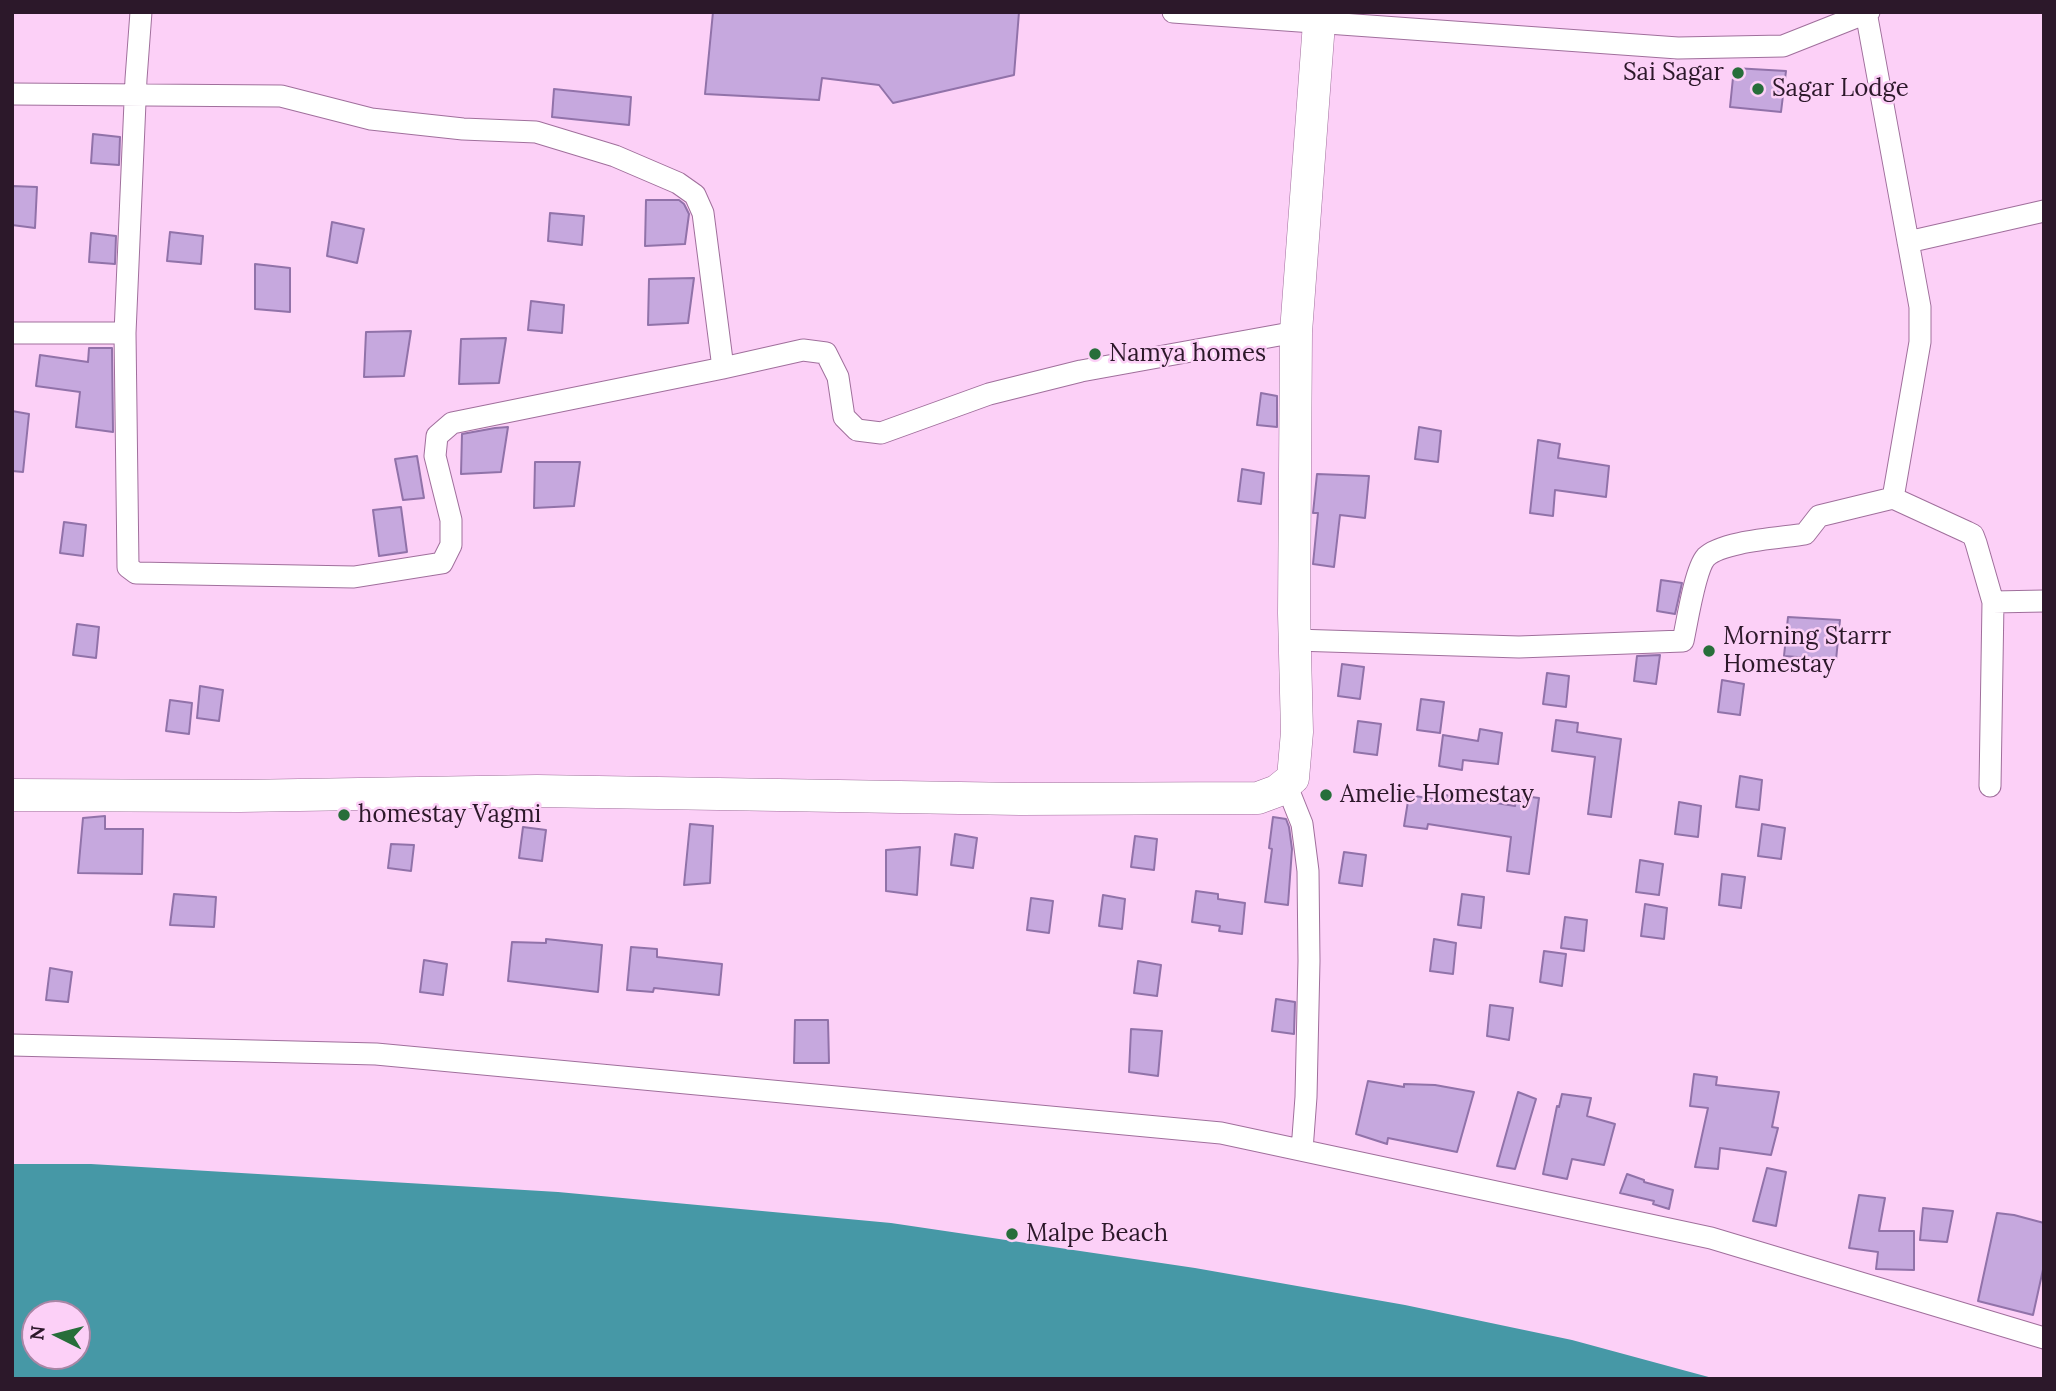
<!DOCTYPE html>
<style>
body{margin:0}
#map{position:relative;width:2056px;height:1391px;overflow:hidden;background:#fcd0f7;font-family:Lora,serif}
canvas{display:block}
.frame{position:absolute;inset:0;border:14px solid #2c182a;pointer-events:none}
.north{position:absolute;left:21px;top:1300px;width:70px;height:70px;box-sizing:border-box;background:#fcd0f7;border:2px solid #a986a5;border-radius:50%;rotate:276deg;font-size:19px;font-weight:700;line-height:28px;text-align:center;color:#2c182a}
.north::after{content:'';display:block;margin:auto;width:24px;height:32px;background:#276e3a;clip-path:polygon(50% 0,100% 100%,50% 72%,0 100%)}
</style>
<div id="map">
<canvas width="2056" height="1391"></canvas>
<div class="frame"></div>
<div class="north">N</div>
</div>
<script>
const g = document.querySelector('canvas').getContext('2d');
g.lineJoin = 'round';
function fillPath(path, color) { g.fillStyle = color; g.fill(path, 'evenodd'); }
function trace(path, color, width, dash) { g.strokeStyle = color; g.lineWidth = width; g.lineCap = dash ? 'butt' : 'round'; g.setLineDash(dash || []); g.stroke(path); }
function label(font, color, halo, rows, align = 'center') {
  g.font = font + ' Lora,serif'; g.lineWidth = 5; g.setLineDash([]); g.textBaseline = 'middle'; g.strokeStyle = halo; g.fillStyle = color; for (const [text, x, y, turn = 0] of rows) {
    g.save(); g.translate(x, y); g.rotate((+turn || 0) * Math.PI / 180); g.textAlign = isNaN(turn) ? turn : align; if (halo) g.strokeText(text, 0, 0); g.fillText(text, 0, 0); g.restore();
  }
}
const water = new Path2D(`
 M 12,1164 L 91,1164 L 558,1192 L 891,1223 L 1195,1268 L 1405,1305 L 1572,1340 L 1716,1379 L 12,1379 ZM 35,1314 L 77,1314 L 77,1356 L 35,1356 Z`);
const building = new Path2D(`
 M 713,12 L 1019,12 L 1014,75 L 893,103 L 879,85 L 822,78 L 819,100 L 705,94 Z
 M 1734,68 L 1786,71 L 1781,112 L 1730,107 Z
 M 554,89 L 631,97 L 629,125 L 552,117 Z
 M 93,134 L 120,137 L 119,165 L 91,163 Z
 M 12,186 L 37,187 L 35,228 L 12,225 Z
 M 646,200 L 679,200 L 684,204 L 689,214 L 685,244 L 645,246 Z
 M 550,213 L 584,216 L 582,245 L 548,241 Z
 M 332,222 L 364,229 L 357,263 L 327,256 Z
 M 170,232 L 203,236 L 201,264 L 167,261 Z
 M 91,233 L 116,236 L 115,264 L 89,262 Z
 M 255,264 L 290,268 L 290,312 L 255,309 Z
 M 694,278 L 688,323 L 648,325 L 649,279 Z
 M 531,301 L 564,305 L 562,333 L 528,330 Z
 M 411,331 L 404,376 L 364,377 L 366,332 Z
 M 506,338 L 499,383 L 459,384 L 461,339 Z
 M 89,348 L 112,348 L 113,432 L 76,427 L 80,392 L 36,386 L 40,355 L 88,362 Z
 M 1261,393 L 1277,396 L 1277,427 L 1257,425 Z
 M 12,411 L 29,414 L 23,472 L 12,471 Z
 M 508,427 L 501,472 L 461,474 L 462,434 L 495,428 Z
 M 1419,427 L 1441,431 L 1438,462 L 1415,459 Z
 M 1538,440 L 1560,444 L 1558,458 L 1609,466 L 1606,497 L 1555,490 L 1553,516 L 1530,513 Z
 M 417,456 L 424,498 L 403,500 L 395,459 Z
 M 535,462 L 580,462 L 574,506 L 534,508 Z
 M 1242,469 L 1264,473 L 1261,504 L 1238,501 Z
 M 1317,474 L 1369,476 L 1365,518 L 1340,515 L 1334,567 L 1313,564 L 1318,513 L 1313,513 Z
 M 401,507 L 407,552 L 379,556 L 373,510 Z
 M 64,522 L 86,525 L 83,556 L 60,553 Z
 M 1661,580 L 1682,583 L 1675,614 L 1657,611 Z
 M 1788,617 L 1840,620 L 1836,660 L 1784,656 Z
 M 77,624 L 99,627 L 96,658 L 73,655 Z
 M 1660,655 L 1656,684 L 1634,681 L 1637,656 Z
 M 1342,664 L 1364,667 L 1360,699 L 1338,696 Z
 M 1547,673 L 1569,676 L 1566,707 L 1543,704 Z
 M 1722,680 L 1744,684 L 1740,715 L 1718,712 Z
 M 200,686 L 223,690 L 219,721 L 197,718 Z
 M 1421,699 L 1444,702 L 1440,733 L 1417,730 Z
 M 170,700 L 192,703 L 189,734 L 166,731 Z
 M 1556,720 L 1578,723 L 1577,732 L 1621,739 L 1611,817 L 1588,814 L 1595,757 L 1552,751 Z
 M 1358,721 L 1381,724 L 1377,755 L 1354,752 Z
 M 1480,729 L 1502,733 L 1498,764 L 1463,760 L 1462,770 L 1439,766 L 1443,735 L 1478,741 Z
 M 1740,776 L 1762,780 L 1759,810 L 1736,807 Z
 M 1409,795 L 1445,801 L 1445,795 L 1515,806 L 1516,795 L 1539,798 L 1529,874 L 1507,871 L 1511,837 L 1428,824 L 1427,829 L 1404,826 Z
 M 1679,802 L 1701,806 L 1698,837 L 1675,834 Z
 M 105,816 L 105,829 L 143,829 L 142,874 L 78,873 L 83,818 Z
 M 1273,817 L 1286,819 L 1289,827 L 1292,849 L 1288,905 L 1265,902 L 1272,849 L 1269,848 Z
 M 690,824 L 713,826 L 710,883 L 684,885 Z
 M 1762,824 L 1785,828 L 1781,859 L 1758,856 Z
 M 523,827 L 546,830 L 542,861 L 519,858 Z
 M 955,834 L 977,838 L 973,868 L 951,865 Z
 M 1135,836 L 1157,839 L 1154,870 L 1131,867 Z
 M 391,844 L 414,845 L 411,871 L 388,868 Z
 M 920,847 L 917,895 L 886,891 L 886,850 Z
 M 1344,852 L 1366,855 L 1362,886 L 1339,883 Z
 M 1640,860 L 1663,864 L 1659,895 L 1636,892 Z
 M 1722,874 L 1745,877 L 1741,908 L 1719,905 Z
 M 1196,891 L 1218,894 L 1218,899 L 1245,903 L 1242,934 L 1219,931 L 1220,926 L 1192,922 Z
 M 174,894 L 216,897 L 214,927 L 170,925 Z
 M 1462,894 L 1484,897 L 1481,928 L 1458,925 Z
 M 1103,895 L 1125,899 L 1122,929 L 1099,926 Z
 M 1031,898 L 1053,901 L 1049,933 L 1027,930 Z
 M 1645,904 L 1667,908 L 1664,939 L 1641,936 Z
 M 1565,917 L 1587,920 L 1584,951 L 1561,948 Z
 M 546,939 L 602,945 L 598,992 L 508,981 L 512,942 L 546,943 Z
 M 1434,939 L 1456,943 L 1453,974 L 1430,971 Z
 M 631,947 L 657,949 L 657,957 L 722,964 L 719,995 L 654,988 L 653,992 L 627,990 Z
 M 1544,951 L 1566,954 L 1562,986 L 1540,982 Z
 M 424,960 L 447,964 L 443,995 L 420,992 Z
 M 1138,961 L 1161,965 L 1157,996 L 1134,993 Z
 M 50,968 L 72,972 L 68,1002 L 46,1000 Z
 M 1276,999 L 1295,1002 L 1294,1034 L 1272,1031 Z
 M 1490,1005 L 1513,1008 L 1509,1040 L 1487,1036 Z
 M 795,1020 L 828,1020 L 829,1063 L 794,1063 Z
 M 1131,1029 L 1162,1031 L 1158,1076 L 1129,1072 Z
 M 1694,1074 L 1717,1077 L 1716,1085 L 1779,1092 L 1772,1127 L 1778,1128 L 1771,1155 L 1720,1148 L 1718,1169 L 1695,1167 L 1708,1108 L 1690,1106 Z
 M 1368,1081 L 1404,1087 L 1404,1084 L 1435,1085 L 1474,1092 L 1457,1152 L 1388,1138 L 1387,1144 L 1356,1134 Z
 M 1518,1092 L 1536,1099 L 1515,1169 L 1497,1166 Z
 M 1562,1094 L 1591,1098 L 1587,1116 L 1615,1124 L 1604,1165 L 1572,1159 L 1567,1179 L 1543,1174 L 1557,1106 L 1559,1107 Z
 M 1767,1168 L 1786,1172 L 1776,1226 L 1753,1221 Z
 M 1627,1174 L 1644,1180 L 1644,1182 L 1673,1190 L 1669,1209 L 1653,1204 L 1654,1201 L 1620,1193 Z
 M 1859,1195 L 1885,1198 L 1879,1231 L 1914,1231 L 1914,1270 L 1876,1269 L 1878,1252 L 1849,1248 Z
 M 1923,1208 L 1953,1211 L 1947,1242 L 1920,1240 Z
 M 1997,1213 L 2014,1215 L 2044,1223 L 2044,1265 L 2033,1315 L 1978,1301 Z`);
const street = new Path2D(`
 M 141,12 L 136,79 L 125,333 L 128,567 L 136,573 L 354,577 L 442,563 L 451,545 L 451,520 L 435,456 L 437,436 L 452,423 L 723,368 L 803,350 L 826,353 L 838,377 L 844,417 L 857,430 L 881,433 L 989,394 L 1081,371 L 1296,332
 M 1173,12 L 1678,48 L 1783,46 L 1869,12
 M 1866,12 L 1920,307 L 1920,342 L 1893,498
 M 12,94 L 281,96 L 371,119 L 463,129 L 536,132 L 615,156 L 678,183 L 695,195 L 703,213 L 723,368
 M 1908,242 L 2044,211
 M 12,333 L 125,333
 M 1993,602 L 2044,601
 M 1295,640 L 1519,647 L 1683,641 C 1687,623 1695,569 1706,557 C 1722,541 1781,538 1805,534 L 1819,516 L 1893,498 L 1967,532 L 1973,535 L 1976,543 L 1993,602 L 1990,786
 M 1286,784 L 1302,824 L 1308,871 L 1309,961 L 1306,1097 L 1302,1150
 M 12,1045 L 376,1054 L 1221,1133 L 1711,1238 L 2044,1338`);
const secondary = new Path2D(`
 M 12,795 L 240,796 L 537,791 L 1020,799 L 1258,798 L 1277,791 L 1293,778 L 1297,732 L 1294,613 L 1296,332 L 1319,23`);
const markers = [
 [1738,73,7,"#276e3a"],
 [1758,89,7,"#276e3a"],
 [1095,354,7,"#276e3a"],
 [1709,651,7,"#276e3a"],
 [1326,795,7,"#276e3a"],
 [344,815,7,"#276e3a"],
 [1012,1234,7,"#276e3a"]
];
const poiNames = [
 ["Sai Sagar",1724,73,"right"],
 ["Sagar Lodge",1772,89],
 ["Namya homes",1109,354],
 ["Morning Starrr",1723,637],
 ["Homestay",1723,665],
 ["Amelie Homestay",1340,795],
 ["homestay Vagmi",358,815],
 ["Malpe Beach",1026,1234]
];
fillPath(water, '#4698a6');
fillPath(building, '#c6a8de');
trace(building, '#9172a9', 2);
trace(street, '#a06f9c', 23);
trace(secondary, '#a06f9c', 33);
trace(street, '#fff', 21);
trace(secondary, '#fff', 32);
for (const [x, y, r, color] of markers) { const dot = new Path2D(); dot.arc(x, y, r, 0, 2 * Math.PI); g.fillStyle = color; g.fill(dot); trace(dot, '#fcd0f7', 2.5); }
label('24px', '#2c182a', '#fcd0f7', poiNames, 'left');
</script>
